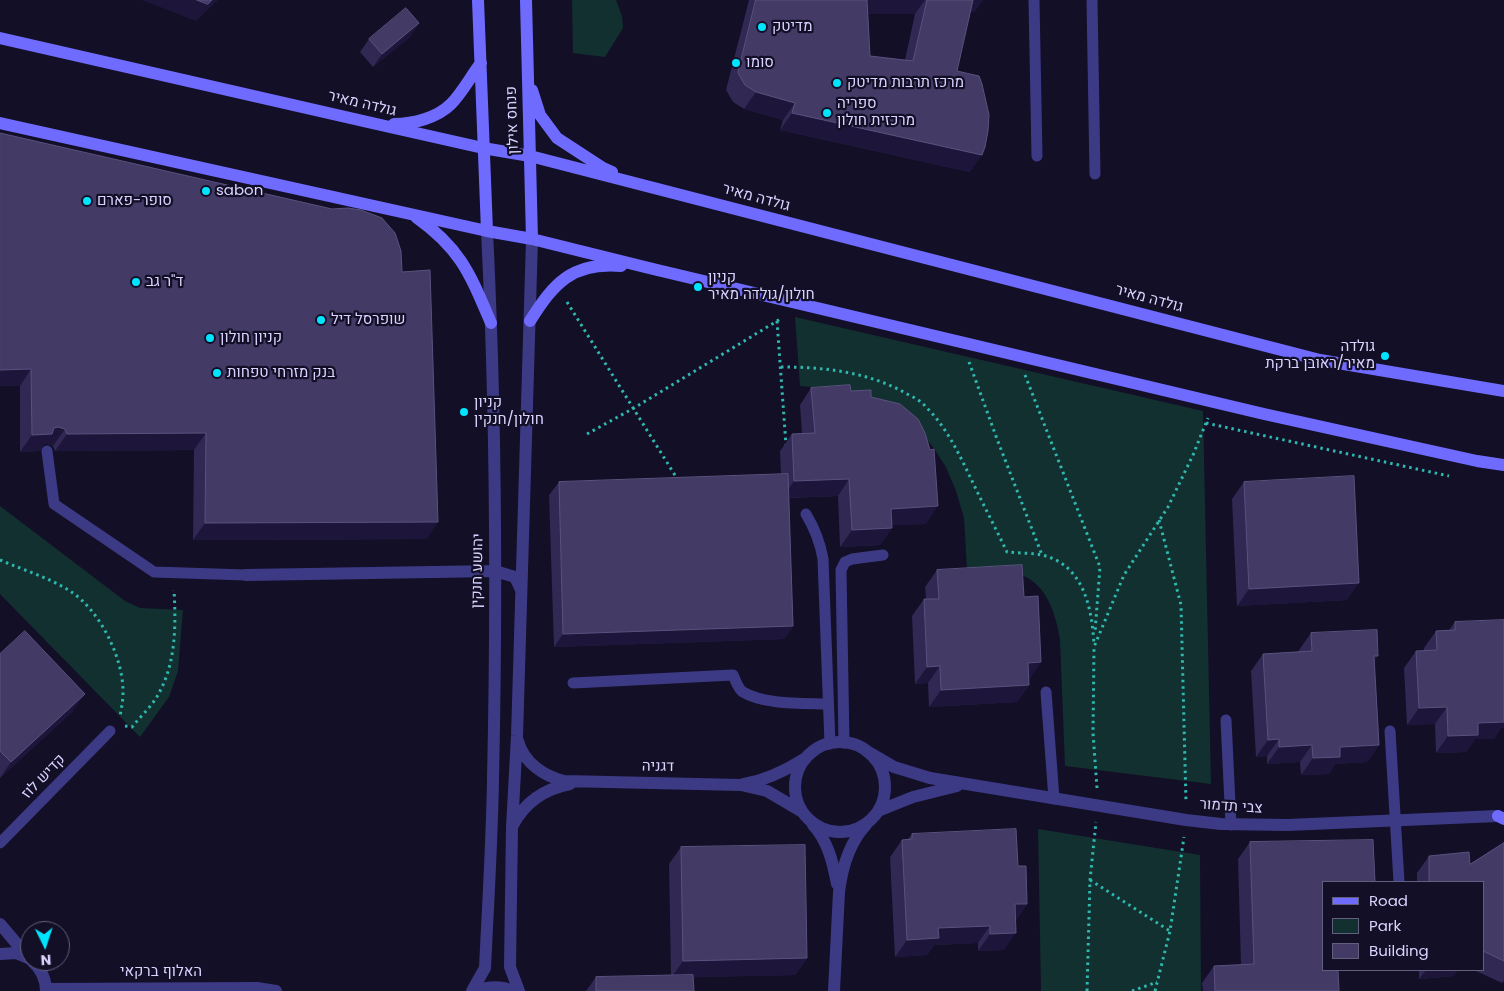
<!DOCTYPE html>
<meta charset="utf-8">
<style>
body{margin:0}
#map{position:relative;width:1504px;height:991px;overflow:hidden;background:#130f26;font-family:Poppins,sans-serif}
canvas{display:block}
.legend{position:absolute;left:1322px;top:881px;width:162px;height:90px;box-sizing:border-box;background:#130f26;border:1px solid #625e7d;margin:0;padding:6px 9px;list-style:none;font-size:15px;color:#d9d4ff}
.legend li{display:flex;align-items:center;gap:10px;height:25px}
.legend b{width:25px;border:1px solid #625e7d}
.north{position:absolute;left:20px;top:921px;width:50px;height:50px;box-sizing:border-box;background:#130f26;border:1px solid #625e7d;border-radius:50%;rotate:176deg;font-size:14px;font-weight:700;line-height:20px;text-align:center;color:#d9d4ff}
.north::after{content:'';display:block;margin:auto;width:18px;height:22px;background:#00e5ff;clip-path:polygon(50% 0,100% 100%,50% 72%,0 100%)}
</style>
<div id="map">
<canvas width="1504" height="991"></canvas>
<ul class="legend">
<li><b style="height:6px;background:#6f6bff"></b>Road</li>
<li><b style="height:14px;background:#12302f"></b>Park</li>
<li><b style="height:14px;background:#433a66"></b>Building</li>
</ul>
<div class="north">N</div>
</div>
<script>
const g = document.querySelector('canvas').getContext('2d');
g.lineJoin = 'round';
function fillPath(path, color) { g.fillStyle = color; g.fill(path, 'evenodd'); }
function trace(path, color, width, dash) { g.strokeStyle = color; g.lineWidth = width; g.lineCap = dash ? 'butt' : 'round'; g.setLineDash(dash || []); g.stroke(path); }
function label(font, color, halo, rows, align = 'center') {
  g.font = font + ' Poppins,Heebo,sans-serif'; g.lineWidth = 4.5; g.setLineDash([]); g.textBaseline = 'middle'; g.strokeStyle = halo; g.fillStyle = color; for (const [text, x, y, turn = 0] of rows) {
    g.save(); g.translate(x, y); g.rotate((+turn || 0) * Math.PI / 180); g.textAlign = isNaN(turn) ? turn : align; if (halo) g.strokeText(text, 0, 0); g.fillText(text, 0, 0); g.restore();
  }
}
const green = new Path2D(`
 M 572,0 L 616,0 L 622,16 L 623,28 L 605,57 L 573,53 Z
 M 795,317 L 1203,411 L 1211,784 L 1065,766 L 1060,640 C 1056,615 1047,582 1018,574 C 1004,570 981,571 967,570 L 964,518 L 956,491 L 946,467 L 933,447 L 919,430 L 824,388 L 800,386 Z
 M 0,506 L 125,601 L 140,608 L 183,610 L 178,671 L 169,697 L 140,737 L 0,594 Z
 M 1038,829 L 1200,855 L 1201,991 L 1041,991 Z`);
const path = new Path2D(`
 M 567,302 L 678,480
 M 777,321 L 786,445
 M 969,362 L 997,439 L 1042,555
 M 781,367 C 825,367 870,372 909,395 C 915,398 921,401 925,406 C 947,427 960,456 973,483 C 984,506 996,529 1007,552 C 1018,553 1031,553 1042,555 C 1084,565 1092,608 1094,645
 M 1025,375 L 1100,567 L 1095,632
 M 1206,423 L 1449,476
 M 587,434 L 634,408 L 782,318
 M 1159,520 L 1181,605 L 1186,803
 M 0,560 C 23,570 48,577 70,591 C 100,610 124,659 123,694 C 123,702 121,709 120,717
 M 125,726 L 132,727 C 141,716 153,705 159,693 C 176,662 176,625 174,590
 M 1097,788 L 1093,733 L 1094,647 L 1124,575 L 1168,507 L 1193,455 L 1208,418
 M 1090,880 L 1170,931
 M 1087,991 L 1090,880 L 1096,822
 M 1132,991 L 1157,982
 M 1155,991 L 1170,931 L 1184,837`);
const lane = new Path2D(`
 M 1034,0 L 1037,156
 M 1092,0 L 1095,174
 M 47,451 L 54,504 L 154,572 L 246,575
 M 806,514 C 815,529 820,541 823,559 L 830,744
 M 573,683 L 733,675 C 736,681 738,689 743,692 C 764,705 804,703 828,704
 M 1046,692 L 1054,799
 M 1226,720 L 1231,825
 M 1390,731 L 1399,882
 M 844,743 L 841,570 L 845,562 L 852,559 L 883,555
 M 0,843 L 110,731`);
const street = new Path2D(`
 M 246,575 L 495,571 L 515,577 L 521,590
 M 518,741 C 524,763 544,776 564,781 L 741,785 L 767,791 L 801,811
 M795 787a45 45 0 1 1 90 0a45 45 0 1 1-90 0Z
 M 870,753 L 894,767 L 930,778 L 1186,820 L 1221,824 L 1287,825 L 1498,816
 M 744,784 C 766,780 785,771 804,759
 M 878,811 L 913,797 L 957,786
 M 513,825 C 525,802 544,789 570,784
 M 813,825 C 828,841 833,863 837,884
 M 0,924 L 28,957
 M 0,954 L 16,953 L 28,958
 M 32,961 C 41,969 46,979 46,991
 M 46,989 L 257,988 L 276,991
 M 472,991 L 485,968 C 488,905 492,842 493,779 C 497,596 496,413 487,231
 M 477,991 C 488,986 502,986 513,991
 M 519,991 L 510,967 L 512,827 L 517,736 L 532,239
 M 834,991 L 839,892 C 842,868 849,843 866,825`);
const secondary = new Path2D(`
 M 478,0 L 487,231
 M 526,0 L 532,239
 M 0,38 L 372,123 L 483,148 L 530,156 L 1320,360 L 1504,391
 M 532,90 L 540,115 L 557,138 L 603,168 L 612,172
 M 0,123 L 487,231 L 532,239 L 653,269 L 1264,414 L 1477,461 L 1504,465
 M 394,124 C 413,124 437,118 451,104 C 462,93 471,76 481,63
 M 416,217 C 461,249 470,274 491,323
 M 530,321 C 554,283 572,262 621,266
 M 1498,816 L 1504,819`);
const wall = new Path2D(`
 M 749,0 L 983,0 L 974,12 L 970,12 L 957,71 L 970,172 L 780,130 L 783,120 L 744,109 L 733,102 L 726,90 ZM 868,14 L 915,14 L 905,60 L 870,56 Z
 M 419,23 L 410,37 L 373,67 L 360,52 L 369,39 Z
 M 0,133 L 402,272 L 427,539 L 193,540 L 194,450 L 55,451 L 53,446 L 47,444 L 44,444 L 40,451 L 20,452 L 20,386 L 0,386 Z
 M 811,388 L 851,391 L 871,397 L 926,524 L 892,525 L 892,528 L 880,545 L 840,547 L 838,496 L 789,498 L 793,626 L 784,639 L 554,647 L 549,495 L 559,482 L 781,474 L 780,451 L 792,434 L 802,433 L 800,405 Z
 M 1244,482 L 1347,600 L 1237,606 L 1232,499 Z
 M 937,570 L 1030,679 L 1029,679 L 1029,685 L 1017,702 L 929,707 L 928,683 L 915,684 L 912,616 L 924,599 L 926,599 L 925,587 Z
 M 1455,622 L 1501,728 L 1494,739 L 1475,739 L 1466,752 L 1436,753 L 1435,724 L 1407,725 L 1404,668 L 1416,651 L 1424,651 L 1424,648 L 1436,631 L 1449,630 Z
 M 1311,633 L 1374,662 L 1379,745 L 1367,762 L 1335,764 L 1329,774 L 1301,775 L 1300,762 L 1267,764 L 1267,756 L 1256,757 L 1251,671 L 1263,654 L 1299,652 L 1299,650 Z
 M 0,654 L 73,711 L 0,778 Z
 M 912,834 L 1018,866 L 1027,904 L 1016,920 L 1004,950 L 978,951 L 978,943 L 934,945 L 927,955 L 895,957 L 890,857 L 902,840 L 908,839 Z
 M 1250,842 L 1323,882 L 1339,991 L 1203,991 L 1202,983 L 1214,966 L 1241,965 L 1238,859 Z
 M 1504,843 L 1504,981 L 1502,983 L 1474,970 L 1483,970 L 1483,882 L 1417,882 L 1417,873 L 1429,856 L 1470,864 Z
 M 681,847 L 807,958 L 795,975 L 693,977 L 694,991 L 586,991 L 596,977 L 671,975 L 669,864 Z
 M 1419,970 L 1458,970 L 1453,976 L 1419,979 Z`);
const shadedWall = new Path2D(`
 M 142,0 L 218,0 L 196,21 Z
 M 865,0 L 925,0 L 915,14 L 855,14 Z
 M 971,0 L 983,0 L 974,12 L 962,13 Z
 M 419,23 L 410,37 L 373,67 L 382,54 Z
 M 756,92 L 795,103 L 783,120 L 744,109 Z
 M 792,113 L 982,155 L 970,172 L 780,130 Z
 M 31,369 L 20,386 L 0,386 L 0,370 Z
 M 58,427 L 65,429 L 53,446 L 47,444 L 44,444 L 40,451 L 20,452 L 32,435 Z
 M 206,433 L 194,450 L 55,451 L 67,434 Z
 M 849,479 L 838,496 L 782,498 L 794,481 Z
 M 938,506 L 926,524 L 879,526 L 891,509 Z
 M 438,522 L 427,539 L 193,540 L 205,523 Z
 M 892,528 L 880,545 L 840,547 L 852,530 Z
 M 1359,583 L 1347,600 L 1237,606 L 1249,589 Z
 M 793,626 L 784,639 L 554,647 L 563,634 Z
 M 1374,656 L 1378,656 L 1366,673 Z
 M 1041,662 L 1030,679 L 1016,680 L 1028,663 Z
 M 940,666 L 928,683 L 915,684 L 927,667 Z
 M 1029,685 L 1017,702 L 929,707 L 941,690 Z
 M 85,694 L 73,711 L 0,778 L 11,762 Z
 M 1447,707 L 1435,724 L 1407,725 L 1419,708 Z
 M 1504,712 L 1504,728 L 1501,728 L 1494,739 L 1475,739 L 1466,752 L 1436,753 L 1448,736 Z
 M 1279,739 L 1267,756 L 1256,757 L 1268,740 Z
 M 1312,745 L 1300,762 L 1267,764 L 1279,747 Z
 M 1379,745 L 1367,762 L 1335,764 L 1329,774 L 1301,775 L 1313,758 L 1340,747 Z
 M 1015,904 L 1027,904 L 1015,921 Z
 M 990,926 L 978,943 L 934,945 L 927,955 L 895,957 L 907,940 L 938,928 Z
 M 1016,933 L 1004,950 L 978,951 L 990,934 Z
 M 807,958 L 795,975 L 671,978 L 683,961 Z
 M 1426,970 L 1458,970 L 1453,976 L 1419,979 Z`);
const building = new Path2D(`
 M 197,0 L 212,0 L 208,4 Z
 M 756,0 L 867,0 L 870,56 L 913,61 L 927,0 L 973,0 L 957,71 L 979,76 L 982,84 L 989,115 L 988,131 L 985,147 L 982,155 L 792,113 L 795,103 L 756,92 L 745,85 L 738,73 Z
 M 406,8 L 419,23 L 382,54 L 369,39 Z
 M 0,133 L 332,209 L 348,208 L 361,210 L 382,218 L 395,233 L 401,251 L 402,272 L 430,270 L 438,522 L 205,523 L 206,433 L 67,434 L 65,429 L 58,427 L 54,428 L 52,434 L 32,435 L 31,369 L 0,370 Z
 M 850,385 L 851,391 L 871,390 L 871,397 L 900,404 L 918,419 L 925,433 L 930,450 L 934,449 L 938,506 L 891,509 L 892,528 L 852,530 L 849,479 L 794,481 L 792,434 L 815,433 L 811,388 Z
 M 788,474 L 793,626 L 563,634 L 559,482 Z
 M 1354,476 L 1359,583 L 1249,589 L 1244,482 Z
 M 1022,565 L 1024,597 L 1038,596 L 1041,662 L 1028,663 L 1029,685 L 941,690 L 940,666 L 927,667 L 924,599 L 939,599 L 937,570 Z
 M 1504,620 L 1504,722 L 1478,723 L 1478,735 L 1448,736 L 1447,707 L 1419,708 L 1416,651 L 1437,650 L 1436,631 L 1455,630 L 1455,622 Z
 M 1377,630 L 1378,656 L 1374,656 L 1379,745 L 1340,747 L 1340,757 L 1313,758 L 1312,745 L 1279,747 L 1279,739 L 1268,740 L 1263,654 L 1312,651 L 1311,633 Z
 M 25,631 L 85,694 L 11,762 L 0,751 L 0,654 Z
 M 1016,829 L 1018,866 L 1026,866 L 1027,904 L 1015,904 L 1016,933 L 990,934 L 990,926 L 938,928 L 939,938 L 907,940 L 902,840 L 912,839 L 912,834 Z
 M 1373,840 L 1375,882 L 1323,882 L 1323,970 L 1338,970 L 1339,991 L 1215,991 L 1214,966 L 1254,964 L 1250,842 Z
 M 1504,843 L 1504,961 L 1483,951 L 1483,882 L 1429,882 L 1429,856 L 1469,852 L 1470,864 Z
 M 805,845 L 807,958 L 683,961 L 681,847 Z
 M 693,975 L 694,991 L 596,991 L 596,977 Z`);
const markers = [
 [762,27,5,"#00e5ff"],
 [736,63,5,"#00e5ff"],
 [837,83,5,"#00e5ff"],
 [827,113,5,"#00e5ff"],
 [206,191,5,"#00e5ff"],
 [87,201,5,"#00e5ff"],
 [136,282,5,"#00e5ff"],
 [698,287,5,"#00e5ff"],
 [321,320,5,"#00e5ff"],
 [210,338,5,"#00e5ff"],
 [1385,356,5,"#00e5ff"],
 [217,373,5,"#00e5ff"],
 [464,412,5,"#00e5ff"]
];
const poiNames = [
 ["מדיטק",772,27],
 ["סומו",746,63],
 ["מרכז תרבות מדיטק",847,83],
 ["ספריה",837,104],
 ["מרכזית חולון",837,121],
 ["sabon",216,191],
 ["סופר-פארם",97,201],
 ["קניון",708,278],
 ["חולון/גולדה מאיר",708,295],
 ["ד\"ר גב",146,282],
 ["שופרסל דיל",331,320],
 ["קניון חולון",220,338],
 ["גולדה",1375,347,"right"],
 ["מאיר/ראובן ברקת",1375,364,"right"],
 ["בנק מזרחי טפחות",227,373],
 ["קניון",474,403],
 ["חולון/חנקין",474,420]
];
const streetNames = [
 ["גולדה מאיר",362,104,13],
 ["פנחס אילון",513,120,-92],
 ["גולדה מאיר",756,198,15],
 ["גולדה מאיר",1149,299,15],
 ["יהושע חנקין",478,571,-89],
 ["דגניה",658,767,1],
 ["קדיש לוז",44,777,-46],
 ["צבי תדמור",1231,807,4],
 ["האלוף ברקאי",161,972]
];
fillPath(green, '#12302f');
trace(path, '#2fb8b0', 3, [2.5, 4]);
trace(lane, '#3d3a85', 11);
trace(street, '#3d3a85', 12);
trace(secondary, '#6f6bff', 12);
fillPath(wall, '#312854');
fillPath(shadedWall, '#1d163a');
fillPath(building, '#433a66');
trace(building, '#5a527e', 1);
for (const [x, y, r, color] of markers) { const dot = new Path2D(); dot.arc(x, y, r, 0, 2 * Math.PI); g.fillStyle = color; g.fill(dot); trace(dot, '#130f26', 2); }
label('15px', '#d9d4ff', '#130f26', poiNames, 'left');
label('15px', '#d9d4ff', '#130f26', streetNames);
</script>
